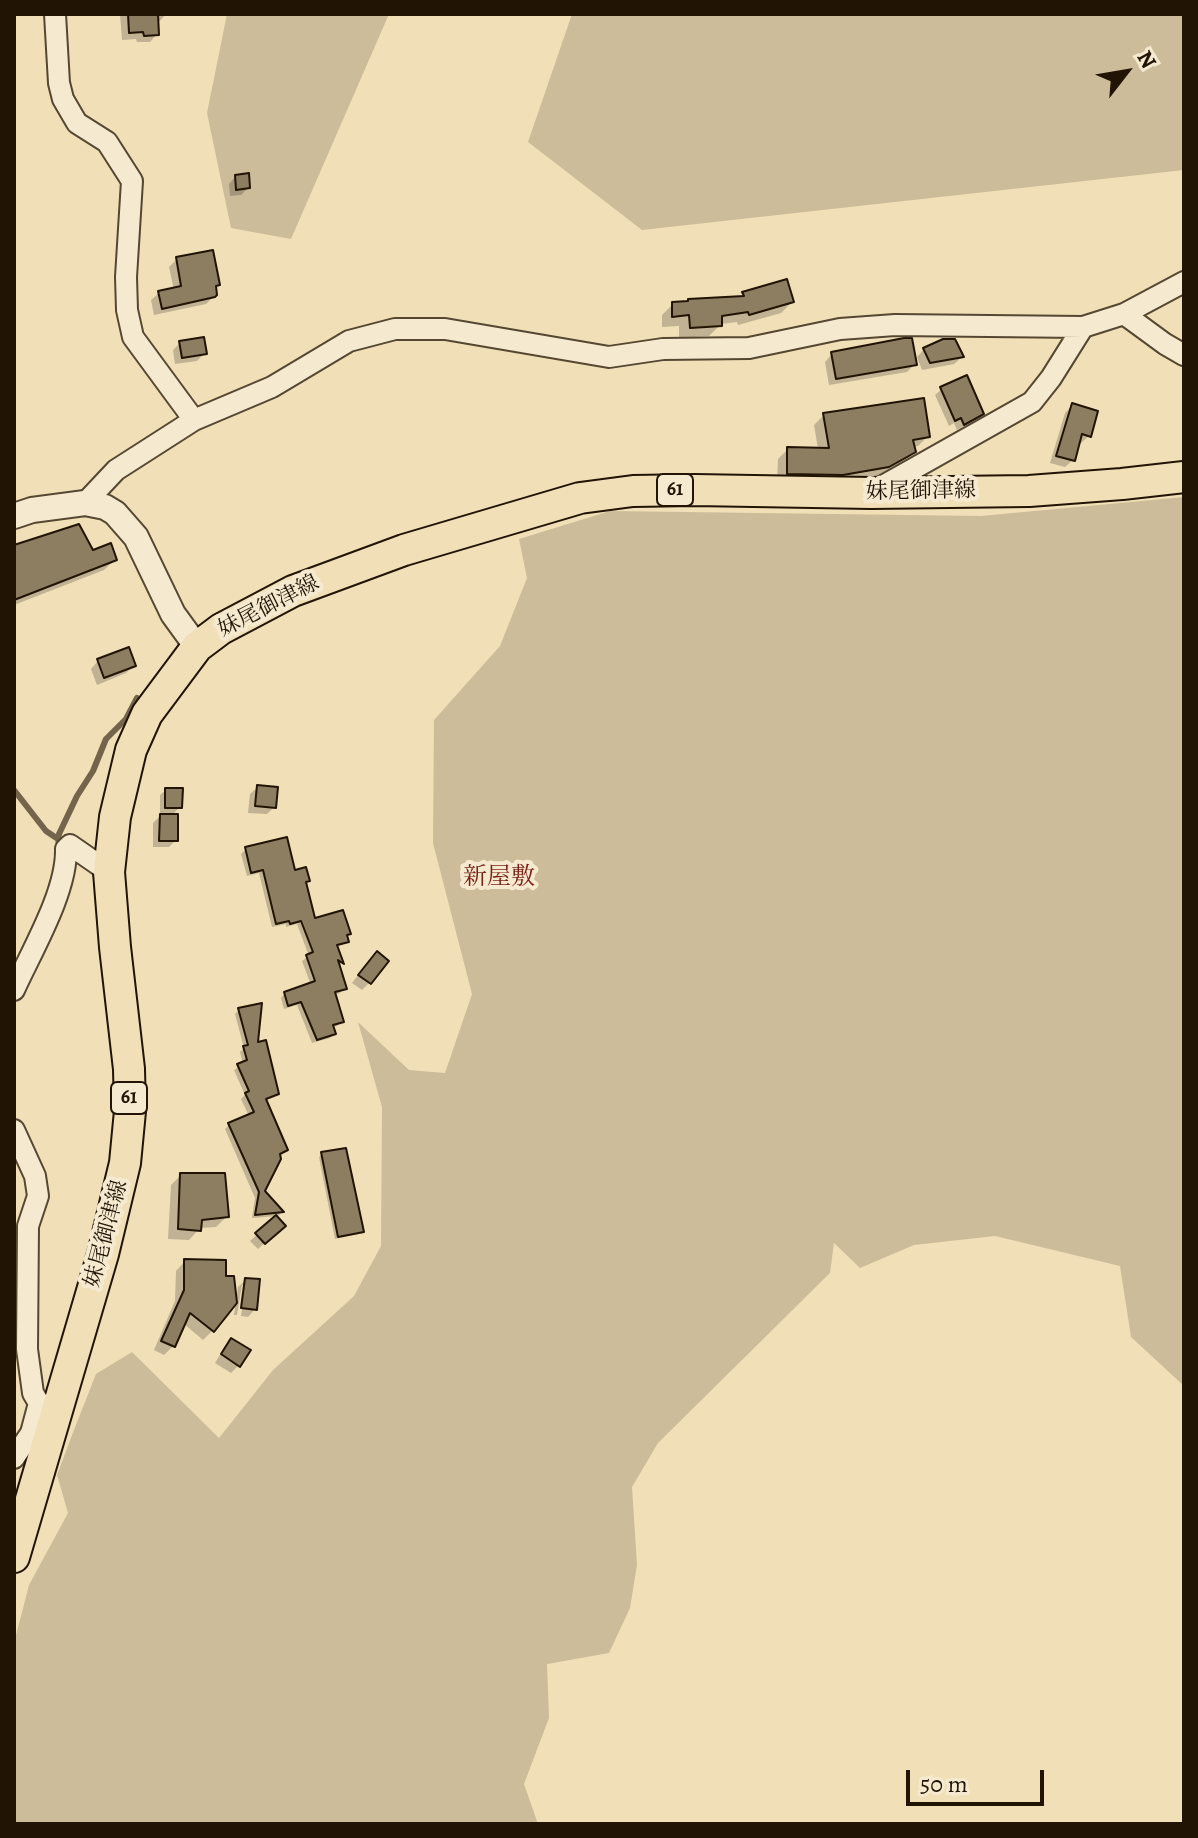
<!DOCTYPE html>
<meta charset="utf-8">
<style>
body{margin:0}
#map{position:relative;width:1198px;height:1838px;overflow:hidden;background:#f0dfb7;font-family:Alegreya,serif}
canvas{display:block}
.frame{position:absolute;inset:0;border:16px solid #211404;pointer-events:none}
.north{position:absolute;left:1086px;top:32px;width:80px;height:80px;-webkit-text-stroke:6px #f5ead0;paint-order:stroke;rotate:59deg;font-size:22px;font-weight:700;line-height:32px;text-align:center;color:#211404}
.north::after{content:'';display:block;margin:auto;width:28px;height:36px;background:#211404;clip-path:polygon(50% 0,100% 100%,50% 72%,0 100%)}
.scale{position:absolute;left:906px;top:1770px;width:138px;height:36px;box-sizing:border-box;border:4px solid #211404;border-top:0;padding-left:10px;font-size:24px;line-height:28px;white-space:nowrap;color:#211404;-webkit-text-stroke:6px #f5ead0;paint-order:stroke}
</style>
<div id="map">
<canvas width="1198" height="1838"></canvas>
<div class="frame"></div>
<div class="north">N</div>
<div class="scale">50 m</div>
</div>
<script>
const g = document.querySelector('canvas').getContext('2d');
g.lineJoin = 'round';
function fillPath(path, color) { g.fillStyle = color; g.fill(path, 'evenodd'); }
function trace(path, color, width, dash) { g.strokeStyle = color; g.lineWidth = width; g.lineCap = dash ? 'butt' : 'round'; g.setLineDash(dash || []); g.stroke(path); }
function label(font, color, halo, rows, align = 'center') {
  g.font = font + ' Alegreya,"Noto Serif JP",serif'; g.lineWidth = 8; g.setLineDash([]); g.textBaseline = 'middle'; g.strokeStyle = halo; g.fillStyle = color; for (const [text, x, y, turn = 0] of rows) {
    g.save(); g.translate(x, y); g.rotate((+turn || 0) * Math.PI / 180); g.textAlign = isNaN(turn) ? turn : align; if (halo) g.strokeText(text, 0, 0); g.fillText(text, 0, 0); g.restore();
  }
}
const green = new Path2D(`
 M 227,14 L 389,14 L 291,239 L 231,228 L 207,113 Z
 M 572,14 L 1184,14 L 1184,170 L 642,230 L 528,142 Z
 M 1184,497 L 1184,1386 L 1131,1337 L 1120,1266 L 995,1236 L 914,1245 L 860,1268 L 834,1243 L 830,1273 L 658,1443 L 632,1487 L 637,1565 L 630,1608 L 609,1653 L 547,1664 L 549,1718 L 524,1784 L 538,1824 L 14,1824 L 14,1643 L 29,1585 L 68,1513 L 57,1475 L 74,1430 L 96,1374 L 132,1352 L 219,1438 L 273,1370 L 354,1296 L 381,1246 L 382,1107 L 358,1022 L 409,1070 L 445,1073 L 472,994 L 433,843 L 434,720 L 500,646 L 527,578 L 519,539 L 610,511 L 981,516 Z`);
const shadow = new Path2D(`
 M 120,14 L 166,14 L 157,24 L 157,34 L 150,42 L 137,42 L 136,39 L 122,40 Z
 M 236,176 L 248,188 L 241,195 L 230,196 L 229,184 Z
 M 177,259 L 218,285 L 214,288 L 215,295 L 206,304 L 154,315 L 151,300 L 159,293 L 174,290 L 169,267 Z
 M 744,294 L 792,302 L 781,313 L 738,325 L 737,322 L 721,324 L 709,336 L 679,338 L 679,326 L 662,327 L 662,315 L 673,304 L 739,299 Z
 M 180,343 L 205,353 L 197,361 L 175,364 L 173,350 Z
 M 924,349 L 962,357 L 954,364 L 922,370 L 917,357 Z
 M 832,354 L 915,364 L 907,372 L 829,385 L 825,362 Z
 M 942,389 L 981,414 L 975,420 L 957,430 L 954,423 L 949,426 L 935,395 Z
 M 1072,406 L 1089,436 L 1081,443 L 1078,442 L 1073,460 L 1065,467 L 1050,463 L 1065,413 Z
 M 824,415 L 928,436 L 918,446 L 913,447 L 914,452 L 904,462 L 878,477 L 831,484 L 777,483 L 778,459 L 788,449 L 818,449 L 814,425 Z
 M 14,547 L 92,553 L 115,559 L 104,570 L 14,605 Z
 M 98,661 L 134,665 L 126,673 L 97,685 L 91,669 Z
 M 258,787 L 274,807 L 267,814 L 248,813 L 250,794 Z
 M 166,790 L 180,807 L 171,816 L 176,840 L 169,847 L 153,847 L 153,823 L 163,813 L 160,813 L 160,795 Z
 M 246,849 L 294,873 L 304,884 L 314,921 L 345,936 L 347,941 L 342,945 L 336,947 L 342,963 L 338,967 L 344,989 L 340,993 L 334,995 L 342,1021 L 337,1026 L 332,1027 L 334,1034 L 330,1038 L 312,1043 L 297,1005 L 284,1009 L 281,998 L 285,993 L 311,985 L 302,961 L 309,956 L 297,924 L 286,927 L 286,924 L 272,927 L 259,873 L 247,876 L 241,854 Z
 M 369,961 L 369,983 L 362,990 L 352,983 Z
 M 239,1010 L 277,1093 L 265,1101 L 286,1149 L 278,1156 L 263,1191 L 282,1212 L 276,1218 L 283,1226 L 258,1249 L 250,1241 L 278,1216 L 252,1218 L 255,1198 L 225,1129 L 229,1125 L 249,1116 L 241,1099 L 245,1095 L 234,1070 L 243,1064 L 240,1052 L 244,1048 L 235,1014 Z
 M 322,1154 L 361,1231 L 358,1234 L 335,1239 L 319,1157 Z
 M 181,1175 L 227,1216 L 216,1227 L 200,1228 L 189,1240 L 168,1239 L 171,1185 Z
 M 185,1261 L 212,1331 L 203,1340 L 183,1323 L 173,1346 L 164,1355 L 154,1350 L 175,1301 L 176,1271 Z
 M 246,1280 L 255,1309 L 248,1317 L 241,1316 L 246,1285 L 242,1285 L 237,1315 L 234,1315 L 238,1287 Z
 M 232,1341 L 238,1366 L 231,1373 L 215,1363 L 224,1348 Z`);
const stream = new Path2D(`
 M 14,790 L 46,831 L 58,839
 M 60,848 L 58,839 L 59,834 L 77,796 L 93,771 L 106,739 L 126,719 L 137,698`);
const building = new Path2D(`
 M 128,14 L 158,14 L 159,35 L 144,36 L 143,32 L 129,33 Z
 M 249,173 L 250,188 L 236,190 L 235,175 Z
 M 213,250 L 220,285 L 216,286 L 217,295 L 215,297 L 162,309 L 158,291 L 181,286 L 176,257 Z
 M 787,279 L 794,302 L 749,315 L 748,312 L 722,316 L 722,326 L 690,328 L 689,315 L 672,317 L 672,302 L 688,301 L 688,299 L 744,296 L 742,292 Z
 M 204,337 L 207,354 L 182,358 L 179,341 Z
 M 904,338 L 912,338 L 917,365 L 836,379 L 831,352 Z
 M 943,339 L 955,339 L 964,357 L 930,363 L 923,348 Z
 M 967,375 L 984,414 L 964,425 L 961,418 L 955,421 L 940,387 Z
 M 924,398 L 930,437 L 913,440 L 916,452 L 889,467 L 843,475 L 787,474 L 787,447 L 829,448 L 823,413 Z
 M 1072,403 L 1098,411 L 1091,437 L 1082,434 L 1075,461 L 1056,456 Z
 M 79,524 L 93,550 L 111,543 L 117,560 L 14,600 L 14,545 Z
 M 129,647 L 136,666 L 104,678 L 97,659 Z
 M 257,785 L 278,787 L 276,808 L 255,806 Z
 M 165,788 L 183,788 L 182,808 L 165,808 Z
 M 160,814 L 178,814 L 178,841 L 159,841 Z
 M 287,837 L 295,870 L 306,867 L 310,881 L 306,882 L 315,918 L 343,910 L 351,934 L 347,935 L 349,942 L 337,945 L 344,964 L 338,960 L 347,989 L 335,992 L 344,1022 L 333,1025 L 336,1034 L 317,1040 L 301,1002 L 288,1006 L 284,992 L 315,981 L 306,955 L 313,952 L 301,921 L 290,924 L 289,921 L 276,924 L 263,870 L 251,873 L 245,847 Z
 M 377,951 L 389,961 L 371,984 L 358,975 Z
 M 262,1003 L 258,1042 L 266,1040 L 279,1094 L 266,1099 L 288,1150 L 280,1154 L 281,1159 L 265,1191 L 284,1212 L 255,1215 L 259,1192 L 228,1123 L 254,1112 L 245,1093 L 249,1091 L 237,1064 L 247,1060 L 243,1046 L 248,1045 L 238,1008 Z
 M 346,1148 L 364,1232 L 338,1237 L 321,1152 Z
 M 180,1173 L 225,1173 L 229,1217 L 202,1220 L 201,1231 L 178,1229 Z
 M 276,1215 L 286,1226 L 265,1244 L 255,1233 Z
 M 184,1259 L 226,1260 L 226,1276 L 234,1276 L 237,1303 L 214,1332 L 190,1313 L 175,1347 L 161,1341 L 184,1290 Z
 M 245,1278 L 260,1279 L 257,1310 L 241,1308 Z
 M 231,1338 L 251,1350 L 240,1367 L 221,1354 Z`);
const minor = new Path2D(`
 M 55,14 L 59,83 L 63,99 L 77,123 L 107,142 L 132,181 L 126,277 L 127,310 L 133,337 L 194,420
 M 1124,314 L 1165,344 L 1184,355
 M 874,491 L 1032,402 L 1051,378 L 1083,327
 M 85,503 L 116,470 L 194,420 L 272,387 L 349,341 L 395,329 L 445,329 L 609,357 L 663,349 L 749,348 L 840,329 L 895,325 L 1083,327 L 1124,314 L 1184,282
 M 14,990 C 32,950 67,892 66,849 L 70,845 L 109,872
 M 14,1130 L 35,1176 L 38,1196 L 28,1226 L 27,1349 L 33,1393 L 39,1403 L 56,1415
 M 14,1458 L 31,1433 L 39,1403`);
const tertiary = new Path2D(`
 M 14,516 L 32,510 L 85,503 L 105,507 L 115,513 L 136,537 L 173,614 L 197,647`);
const primary = new Path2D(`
 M 14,1557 L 103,1254 L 125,1163 L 130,1111 L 129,1069 L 115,947 L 109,872 L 115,817 L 131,750 L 147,714 L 197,647 L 221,629 L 293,591 L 404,550 L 580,498 L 633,491 L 695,490 L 871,493 L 1029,491 L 1122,484 L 1184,477`);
const shields = [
 [675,490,36],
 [129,1098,36]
];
const shieldNames = [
 ["61",675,490],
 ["61",129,1098]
];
const streetNames = [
 ["妹尾御津線",921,492,-1],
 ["妹尾御津線",269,607,-27],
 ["妹尾御津線",107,1234,-75]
];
const neighbourhoodNames = [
 ["新屋敷",499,878]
];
fillPath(green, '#cdbc99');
fillPath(shadow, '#0003');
trace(stream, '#73644b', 6);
fillPath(building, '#8d7e61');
trace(building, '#211404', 2);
trace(minor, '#554731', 24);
trace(tertiary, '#554731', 28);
trace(primary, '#211404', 34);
trace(minor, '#f5ead0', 20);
trace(tertiary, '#f5ead0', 24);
trace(primary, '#f0dfb7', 30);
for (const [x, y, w] of shields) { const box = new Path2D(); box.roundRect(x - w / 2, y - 16, w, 32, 6); g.fillStyle = '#f5ead0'; g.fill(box); trace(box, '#211404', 2); }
label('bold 20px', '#211404', null, shieldNames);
label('22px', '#211404', '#f5ead0', streetNames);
label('24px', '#7a1f14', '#f5ead0', neighbourhoodNames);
</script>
